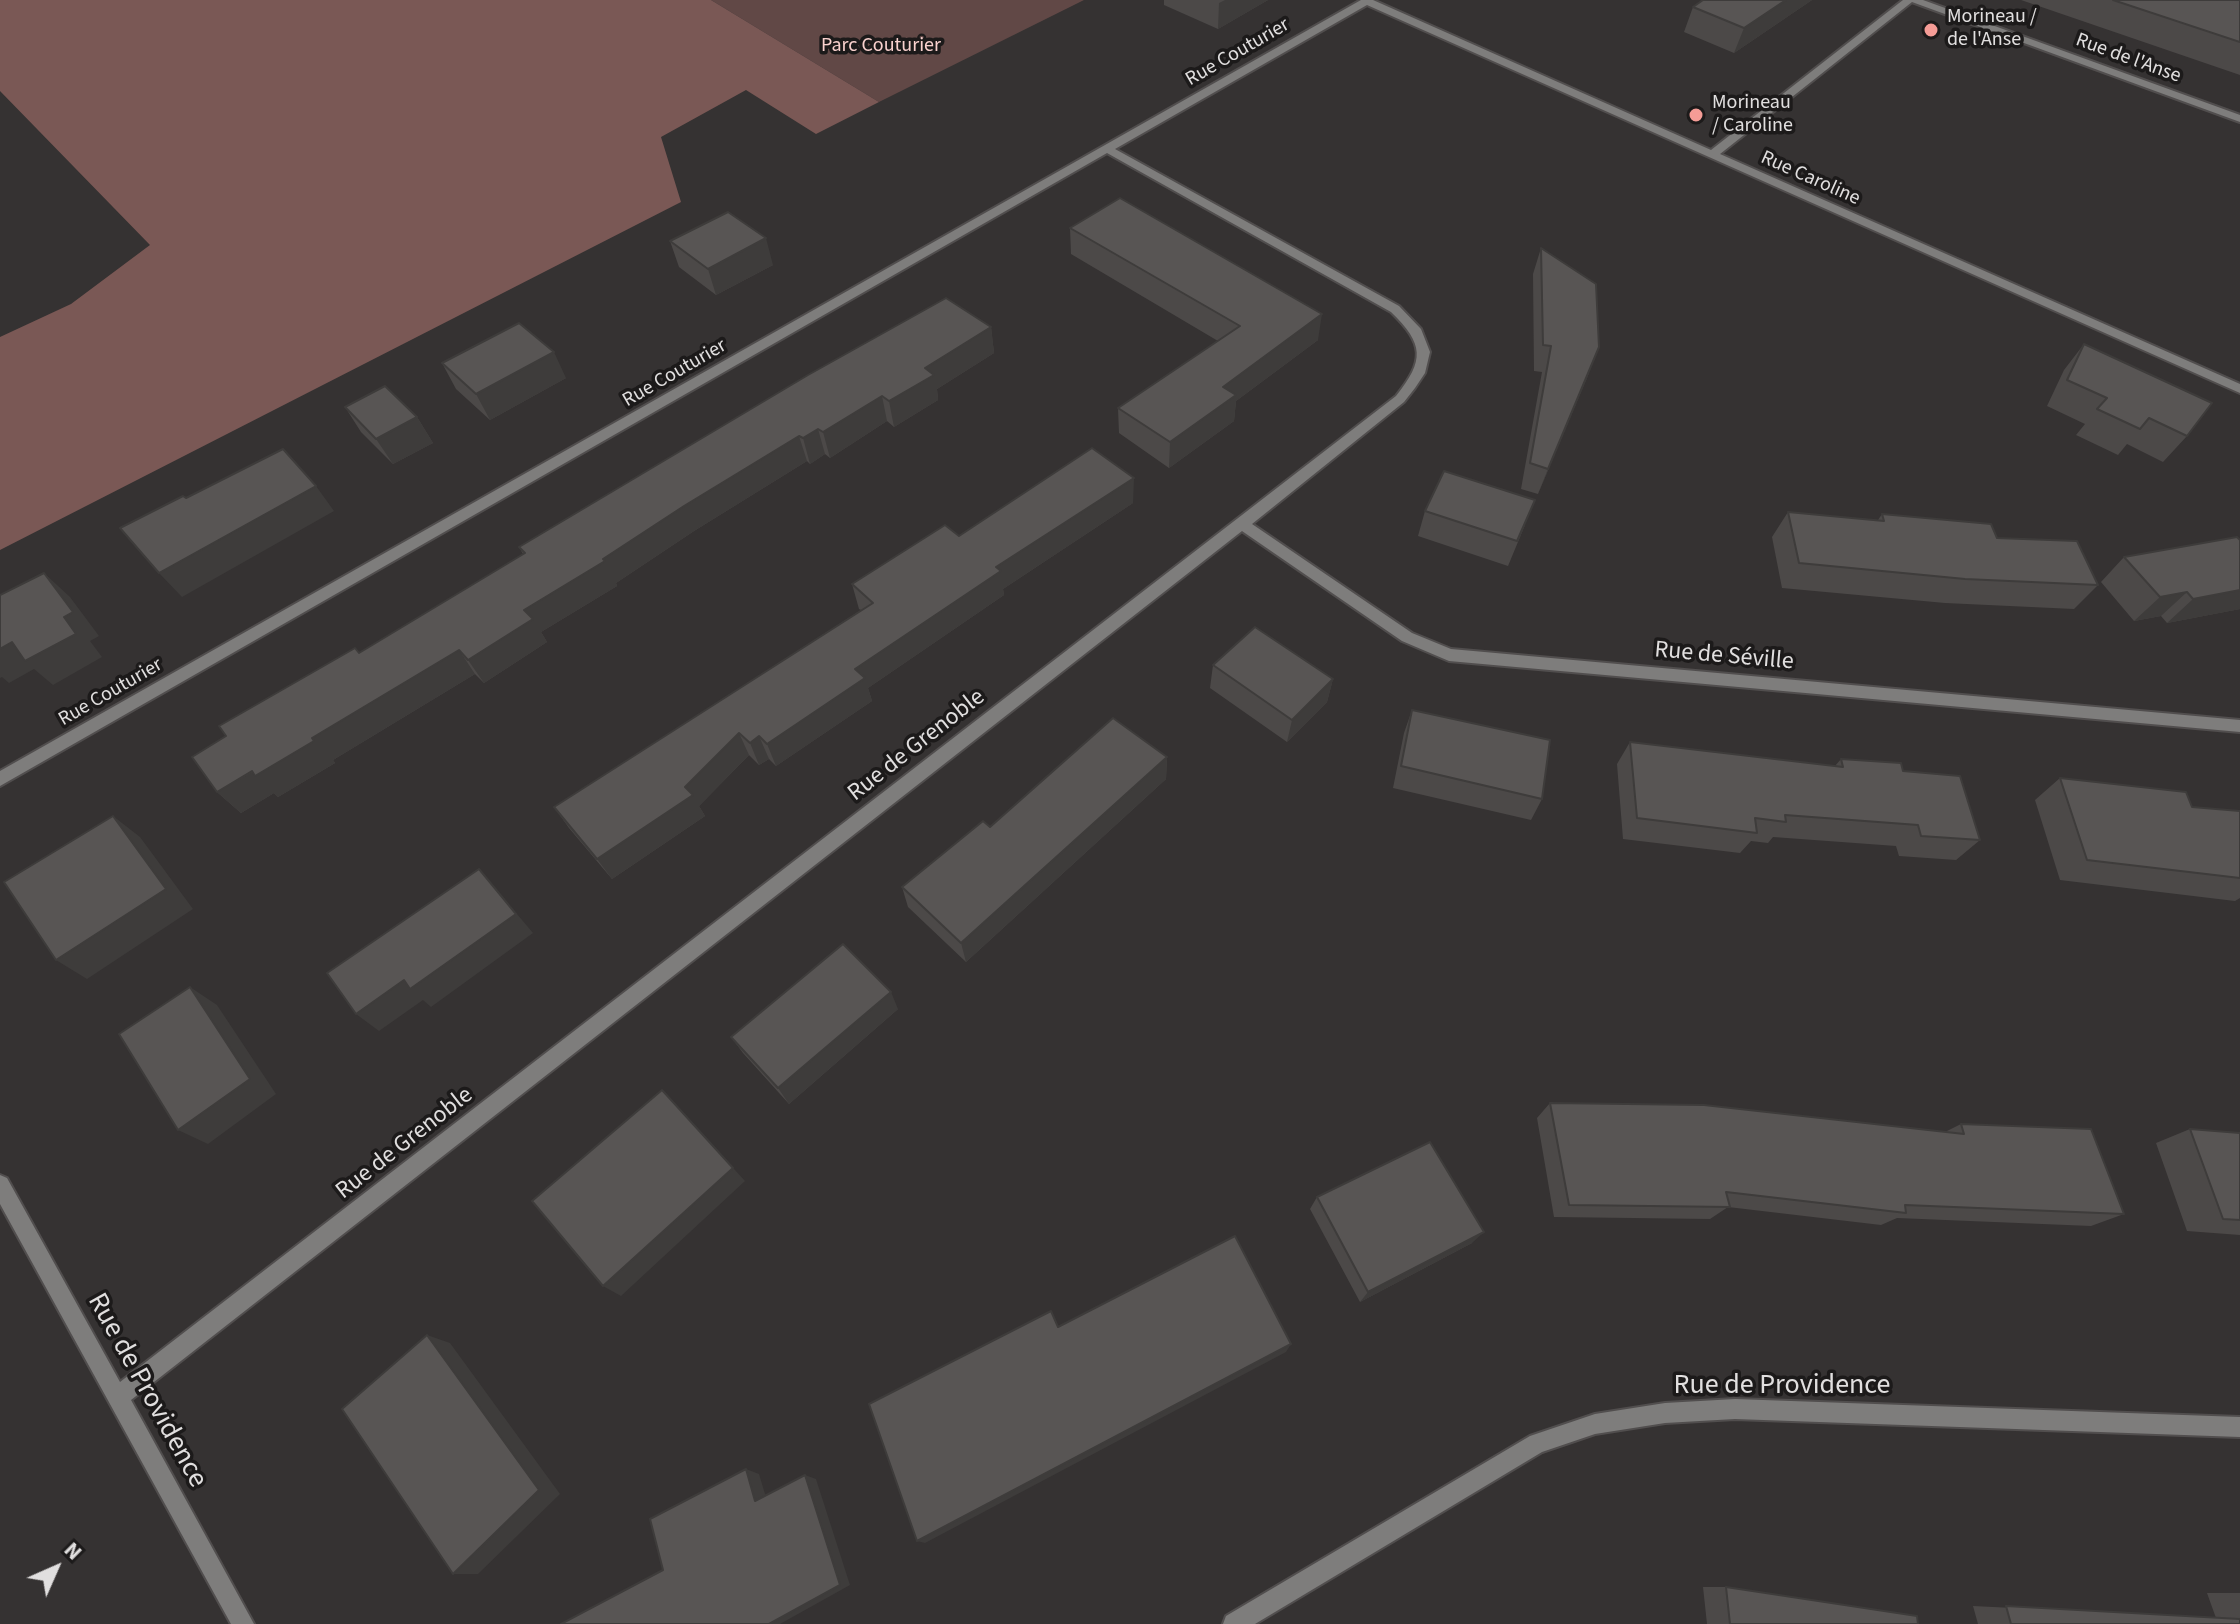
<!DOCTYPE html>
<meta charset="utf-8">
<style>
body{margin:0}
#map{position:relative;width:2240px;height:1624px;overflow:hidden;background:#353232;font-family:"Source Sans 3",sans-serif}
canvas{display:block}
.north{position:absolute;left:16px;top:1528px;width:80px;height:80px;-webkit-text-stroke:6px #1c1a1a;paint-order:stroke;rotate:45deg;font-size:22px;font-weight:700;line-height:32px;text-align:center;color:#e1dfdf}
.north::after{content:'';display:block;margin:auto;width:28px;height:36px;background:#e1dfdf;clip-path:polygon(50% 0,100% 100%,50% 72%,0 100%)}
</style>
<div id="map">
<canvas width="2240" height="1624"></canvas>
<div class="north">N</div>
</div>
<script>
const g = document.querySelector('canvas').getContext('2d');
g.lineJoin = 'round';
function fillPath(path, color) { g.fillStyle = color; g.fill(path, 'evenodd'); }
function trace(path, color, width, dash) { g.strokeStyle = color; g.lineWidth = width; g.lineCap = dash ? 'butt' : 'round'; g.setLineDash(dash || []); g.stroke(path); }
function label(font, color, halo, rows, align = 'center') {
  g.font = font + ' "Source Sans 3",sans-serif'; g.lineWidth = 7; g.setLineDash([]); g.textBaseline = 'middle'; g.strokeStyle = halo; g.fillStyle = color; for (const [text, x, y, turn = 0] of rows) {
    g.save(); g.translate(x, y); g.rotate((+turn || 0) * Math.PI / 180); g.textAlign = isNaN(turn) ? turn : align; if (halo) g.strokeText(text, 0, 0); g.fillText(text, 0, 0); g.restore();
  }
}
const green = new Path2D(`
 M 711,0 L 1084,0 L 879,102 Z`);
const forest = new Path2D(`
 M 0,0 L 711,0 L 879,102 L 816,134 L 746,90 L 661,137 L 681,202 L 0,550 L 0,337 L 71,304 L 150,245 L 0,91 Z`);
const minor = new Path2D(`
 M 1361,0 L 1373,0 L 1711,150 L 1903,0 L 1923,0 L 2240,115 L 2240,122 L 1912,2 L 1720,154 L 2240,384 L 2240,393 L 1367,5 L 1115,149 L 1399,306 L 1421,329 L 1430,352 L 1425,373 L 1415,388 L 1404,402 L 1252,524 L 1412,633 L 1451,649 L 2240,720 L 2240,732 L 1449,661 L 1402,641 L 1242,531 L 131,1400 L 254,1624 L 231,1624 L 0,1204 L 0,1175 L 7,1178 L 120,1382 L 1396,396 C 1425,360 1424,344 1391,312 L 1107,153 L 0,786 L 0,771 Z
 M 1735,1399 L 2240,1417 L 2240,1437 L 1735,1419 L 1665,1423 L 1595,1434 L 1542,1452 L 1255,1624 L 1223,1624 L 1226,1616 L 1530,1436 L 1595,1414 L 1665,1403 Z`);
const wall = new Path2D(`
 M 1164,0 L 1268,0 L 1218,29 L 1164,5 Z
 M 1812,0 L 1734,53 L 1684,32 L 1693,7 Z
 M 2021,0 L 2240,0 L 2240,75 Z
 M 1070,228 L 1318,340 L 1236,401 L 1234,421 L 1169,468 L 1119,433 L 1118,408 L 1218,341 L 1071,254 Z
 M 670,241 L 773,265 L 716,295 L 679,267 Z
 M 1541,248 L 1589,373 L 1538,494 L 1521,489 L 1542,372 L 1534,371 L 1533,274 Z
 M 991,327 L 994,353 L 937,389 L 938,400 L 894,427 L 887,421 L 830,458 L 825,454 L 810,464 L 807,461 L 694,531 L 616,583 L 617,586 L 541,632 L 547,642 L 484,683 L 475,674 L 333,760 L 335,763 L 278,797 L 274,793 L 241,813 L 217,792 L 226,736 L 359,653 L 523,554 L 519,547 Z
 M 2084,344 L 2187,436 L 2163,462 L 2127,444 L 2118,455 L 2076,435 L 2085,424 L 2047,406 L 2064,370 Z
 M 442,363 L 566,378 L 490,420 L 456,389 Z
 M 345,407 L 417,417 L 433,443 L 393,464 L 361,432 Z
 M 1133,503 L 1003,589 L 1004,595 L 868,688 L 872,701 L 776,766 L 769,759 L 759,765 L 749,755 L 699,806 L 705,816 L 612,879 L 569,828 L 554,807 L 861,610 L 859,609 L 852,584 L 959,536 Z
 M 1425,511 L 1525,525 L 1508,566 L 1418,536 Z
 M 1788,512 L 1878,520 L 1882,514 L 1997,538 L 2098,585 L 2074,609 L 1945,603 L 1782,588 L 1772,537 Z
 M 2240,540 L 2240,609 L 2167,623 L 2161,616 L 2134,621 L 2101,582 L 2124,557 Z
 M 1213,665 L 1333,679 L 1327,702 L 1287,742 L 1210,688 Z
 M 1412,710 L 1542,799 L 1531,820 L 1393,788 L 1404,733 Z
 M 1630,742 L 1835,766 L 1841,759 L 1903,771 L 1980,840 L 1956,860 L 1899,856 L 1896,846 L 1773,837 L 1768,843 L 1751,841 L 1740,853 L 1623,839 L 1617,764 Z
 M 1167,757 L 1166,779 L 966,962 L 908,907 L 902,887 L 990,827 Z
 M 2060,778 L 2192,807 L 2240,811 L 2240,898 L 2235,901 L 2060,880 L 2035,800 Z
 M 898,1009 L 789,1104 L 743,1053 L 731,1037 Z
 M 1550,1103 L 1945,1132 L 1961,1124 L 2124,1214 L 2091,1226 L 1897,1218 L 1881,1225 L 1728,1207 L 1710,1219 L 1554,1217 L 1537,1118 Z
 M 2190,1129 L 2240,1133 L 2240,1235 L 2187,1231 L 2156,1143 Z
 M 1317,1197 L 1472,1243 L 1360,1302 L 1310,1209 Z
 M 1703,1587 L 1726,1587 L 1918,1624 L 1707,1624 Z
 M 2207,1593 L 2240,1593 L 2240,1624 L 1978,1624 L 1973,1606 L 2216,1618 Z`);
const shadedWall = new Path2D(`
 M 1225,0 L 1268,0 L 1218,29 L 1219,3 Z
 M 1786,0 L 1812,0 L 1734,53 L 1744,28 Z
 M 766,238 L 773,265 L 716,295 L 708,269 Z
 M 1322,314 L 1318,340 L 1236,401 L 1234,421 L 1169,468 L 1170,442 L 1223,387 Z
 M 991,327 L 994,353 L 937,389 L 938,400 L 894,427 L 889,401 L 925,368 Z
 M 1599,347 L 1589,373 L 1538,494 L 1548,469 Z
 M 554,352 L 566,378 L 490,420 L 476,394 Z
 M 882,396 L 887,421 L 830,458 L 823,432 Z
 M 417,417 L 433,443 L 393,464 L 376,439 Z
 M 818,429 L 825,454 L 810,464 L 803,438 Z
 M 799,436 L 807,461 L 694,531 L 616,583 L 617,586 L 541,632 L 547,642 L 484,683 L 468,660 L 524,610 L 684,506 Z
 M 1134,478 L 1133,503 L 1003,589 L 1004,595 L 868,688 L 872,701 L 776,766 L 767,744 L 855,669 L 996,567 Z
 M 316,486 L 334,511 L 182,597 L 159,573 Z
 M 44,573 L 70,597 L 99,636 L 90,641 L 102,657 L 53,685 L 34,669 L 9,683 L 2,677 L 0,678 L 0,649 Z
 M 2240,590 L 2240,609 L 2167,623 L 2193,599 Z
 M 2187,592 L 2161,616 L 2134,621 L 2160,597 Z
 M 459,650 L 475,674 L 333,760 L 335,763 L 278,797 L 274,793 L 241,813 L 217,792 L 312,738 Z
 M 1333,679 L 1327,702 L 1287,742 L 1292,720 Z
 M 739,733 L 749,755 L 699,806 L 705,816 L 612,879 L 597,859 L 685,787 Z
 M 759,736 L 769,759 L 759,765 L 750,743 Z
 M 1167,757 L 1166,779 L 966,962 L 961,943 Z
 M 113,816 L 140,837 L 193,909 L 87,979 L 56,960 Z
 M 479,869 L 533,933 L 431,1007 L 423,1000 L 379,1031 L 356,1014 Z
 M 190,987 L 217,1005 L 276,1094 L 208,1144 L 178,1130 Z
 M 891,992 L 898,1009 L 789,1104 L 778,1088 Z
 M 662,1090 L 745,1181 L 621,1296 L 603,1286 Z
 M 1484,1232 L 1472,1243 L 1360,1302 L 1368,1292 Z
 M 427,1335 L 450,1343 L 560,1494 L 478,1574 L 453,1574 Z
 M 1291,1344 L 1286,1352 L 925,1543 L 917,1541 Z
 M 746,1469 L 759,1474 L 768,1504 L 755,1501 Z
 M 805,1475 L 816,1479 L 850,1585 L 780,1624 L 769,1624 Z`);
const building = new Path2D(`
 M 1703,0 L 1786,0 L 1744,28 L 1693,7 Z
 M 2113,0 L 2240,0 L 2240,42 Z
 M 1120,198 L 1322,314 L 1223,387 L 1236,395 L 1170,442 L 1118,408 L 1240,326 L 1070,228 Z
 M 728,212 L 766,238 L 708,269 L 670,241 Z
 M 1541,248 L 1596,284 L 1599,347 L 1548,469 L 1530,463 L 1551,346 L 1543,345 Z
 M 946,298 L 991,327 L 925,368 L 934,375 L 889,401 L 882,396 L 823,432 L 818,429 L 803,438 L 799,436 L 684,506 L 603,559 L 605,561 L 524,610 L 533,619 L 468,660 L 459,650 L 312,738 L 314,741 L 255,776 L 252,771 L 217,792 L 192,757 L 226,736 L 219,726 L 355,648 L 359,653 L 525,553 L 519,547 L 808,375 Z
 M 519,323 L 554,352 L 476,394 L 442,363 Z
 M 2084,344 L 2212,403 L 2187,436 L 2149,418 L 2140,429 L 2097,409 L 2107,398 L 2067,380 Z
 M 385,386 L 417,417 L 376,439 L 345,407 Z
 M 1092,448 L 1134,478 L 996,567 L 1001,571 L 855,669 L 865,678 L 767,744 L 759,736 L 750,743 L 739,733 L 685,787 L 693,795 L 597,859 L 554,807 L 873,603 L 852,584 L 945,525 L 959,536 Z
 M 283,449 L 316,486 L 159,573 L 120,528 L 183,496 L 186,498 Z
 M 1444,471 L 1535,500 L 1517,541 L 1425,511 Z
 M 1788,512 L 1884,521 L 1882,514 L 1991,524 L 1997,538 L 2077,541 L 2098,585 L 1965,579 L 1799,563 Z
 M 2237,537 L 2240,540 L 2240,590 L 2193,599 L 2187,592 L 2160,597 L 2124,557 Z
 M 44,573 L 73,612 L 64,617 L 76,634 L 25,661 L 12,642 L 0,649 L 0,595 Z
 M 1255,627 L 1333,679 L 1292,720 L 1213,665 Z
 M 1412,710 L 1550,740 L 1542,799 L 1401,766 Z
 M 1113,718 L 1167,757 L 961,943 L 902,887 L 983,821 L 990,827 Z
 M 1630,742 L 1843,767 L 1841,759 L 1901,763 L 1903,771 L 1960,776 L 1980,840 L 1921,836 L 1918,825 L 1785,815 L 1786,822 L 1755,818 L 1757,833 L 1637,818 Z
 M 2060,778 L 2186,792 L 2192,807 L 2240,811 L 2240,878 L 2087,860 Z
 M 113,816 L 166,889 L 56,960 L 4,882 Z
 M 479,869 L 516,914 L 410,989 L 404,980 L 356,1014 L 327,973 Z
 M 843,944 L 891,992 L 778,1088 L 731,1037 Z
 M 190,987 L 250,1079 L 178,1130 L 119,1034 Z
 M 662,1090 L 733,1168 L 603,1286 L 532,1201 Z
 M 1550,1103 L 1704,1105 L 1964,1134 L 1961,1124 L 2091,1129 L 2124,1214 L 1905,1205 L 1906,1213 L 1726,1192 L 1730,1207 L 1569,1205 Z
 M 2190,1129 L 2240,1133 L 2240,1220 L 2223,1219 Z
 M 1430,1142 L 1484,1232 L 1368,1292 L 1317,1197 Z
 M 1235,1236 L 1291,1344 L 917,1541 L 869,1404 L 1051,1311 L 1058,1327 Z
 M 427,1335 L 539,1490 L 453,1574 L 342,1409 Z
 M 746,1469 L 755,1501 L 805,1475 L 840,1585 L 769,1624 L 561,1624 L 663,1570 L 650,1519 Z
 M 1726,1587 L 1917,1616 L 1918,1624 L 1730,1624 Z
 M 2006,1606 L 2240,1619 L 2240,1624 L 2011,1624 Z`);
const markers = [
 [1931,30,8,"#f59c96"],
 [1696,115,8,"#f59c96"]
];
const farPoinames = [
 ["Morineau /",1947,18],
 ["de l'Anse",1947,41],
 ["Morineau",1712,104],
 ["/ Caroline",1712,127]
];
const farParknames = [
 ["Parc Couturier",881,47]
];
const farStreetnames = [
 ["Rue Couturier",1238,53,-30],
 ["Rue de l'Anse",2128,59,20],
 ["Rue Caroline",1810,179,24],
 ["Rue Couturier",675,374,-30],
 ["Rue Couturier",111,693,-30]
];
const streetNames = [
 ["Rue de Séville",1724,657,5],
 ["Rue de Grenoble",917,746,-38],
 ["Rue de Grenoble",405,1144,-38]
];
const nearStreetnames = [
 ["Rue de Providence",1782,1387],
 ["Rue de Providence",146,1391,61]
];
fillPath(green, '#614846');
fillPath(forest, '#7a5855');
trace(minor, '#514e4e', 4);
fillPath(minor, '#7e7d7c');
fillPath(wall, '#4c4948');
fillPath(shadedWall, '#3e3c3b');
fillPath(building, '#585554');
trace(building, '#3e3c3b', 2);
for (const [x, y, r, color] of markers) { const dot = new Path2D(); dot.arc(x, y, r, 0, 2 * Math.PI); g.fillStyle = color; g.fill(dot); trace(dot, '#1c1a1a', 3); }
label('20px', '#e1dfdf', '#1c1a1a', farPoinames, 'left');
label('20px', '#f9d1ce', '#1c1a1a', farParknames);
label('20px', '#e1dfdf', '#1c1a1a', farStreetnames);
label('24px', '#e1dfdf', '#1c1a1a', streetNames);
label('28px', '#e1dfdf', '#1c1a1a', nearStreetnames);
</script>
